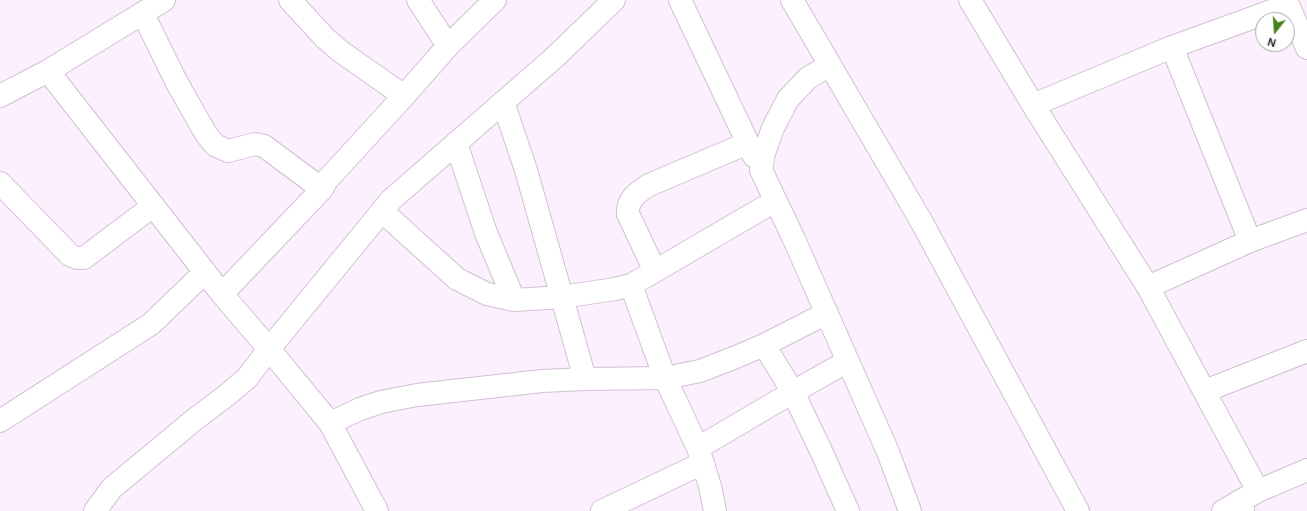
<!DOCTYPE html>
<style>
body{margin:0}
#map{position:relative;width:1307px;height:511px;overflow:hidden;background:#fceffe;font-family:"DM Sans",sans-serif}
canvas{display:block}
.north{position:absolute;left:1255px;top:12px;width:40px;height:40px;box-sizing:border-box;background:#fff;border:1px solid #a8a5a8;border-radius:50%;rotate:197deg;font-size:11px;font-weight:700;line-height:16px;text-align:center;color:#251f26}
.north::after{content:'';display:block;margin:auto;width:14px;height:18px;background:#47811d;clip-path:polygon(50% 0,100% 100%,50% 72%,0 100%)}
</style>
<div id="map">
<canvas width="1307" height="511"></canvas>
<div class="north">N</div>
</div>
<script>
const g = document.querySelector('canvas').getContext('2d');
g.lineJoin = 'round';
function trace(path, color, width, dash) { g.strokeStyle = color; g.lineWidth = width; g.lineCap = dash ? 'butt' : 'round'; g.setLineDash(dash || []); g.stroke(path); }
const minor = new Path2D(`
 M 290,0 L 325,38 L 340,51 L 404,96
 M 418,0 L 448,46
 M 680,0 L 754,156
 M 792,0 L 920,219 L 1078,511
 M 970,0 L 1033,105 L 1148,287 L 1258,491
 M 1286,0 L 1307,48
 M 143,14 L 177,83 L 206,134 L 215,145 L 228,151 L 255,144 L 264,146 L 322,189
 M 1172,47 L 1250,241
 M 830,65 L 808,78 L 788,99 L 773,128 L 764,153 L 761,170 L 793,237 L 888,452 L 910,511
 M 48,71 L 222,294 L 269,349 L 330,423 L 377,511
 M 0,96 L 48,71 L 164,0
 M 503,102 L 526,170 L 585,379
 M 1033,105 L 1172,47 L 1288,5
 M 456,143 L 486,233 L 514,300
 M 0,183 L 70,255 L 77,258 L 84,258 L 153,206
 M 382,211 L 457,279 L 487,294 L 514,300 L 562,297 L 615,289 L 631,285 L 775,201
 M 655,271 L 628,214 C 627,199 638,192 649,185 L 748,143
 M 631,285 L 665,378 L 698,448 L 710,486 L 715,511
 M 1148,287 L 1250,241 L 1307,220
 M 222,294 L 322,189 L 327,180 L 404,96 L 448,46 L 495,0
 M 764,345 L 793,392 L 822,453 L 848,511
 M 1205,391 L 1307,351
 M 0,421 L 151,324 L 205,272
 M 330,423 L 360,409 L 381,402 L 417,395 L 542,381 L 585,379 L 665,378 L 700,371 L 736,357 L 764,345 L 827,313
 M 698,448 L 793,392 L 848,361
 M 1242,500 L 1258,491 L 1307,470
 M 95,511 L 112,488 L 194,420 L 227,395 L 247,378 L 269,349 L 391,200 L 555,57 L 614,0
 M 602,511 L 703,463
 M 1223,511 L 1242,500 L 1243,511`);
trace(minor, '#d0c0d2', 24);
trace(minor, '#fff', 22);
</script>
